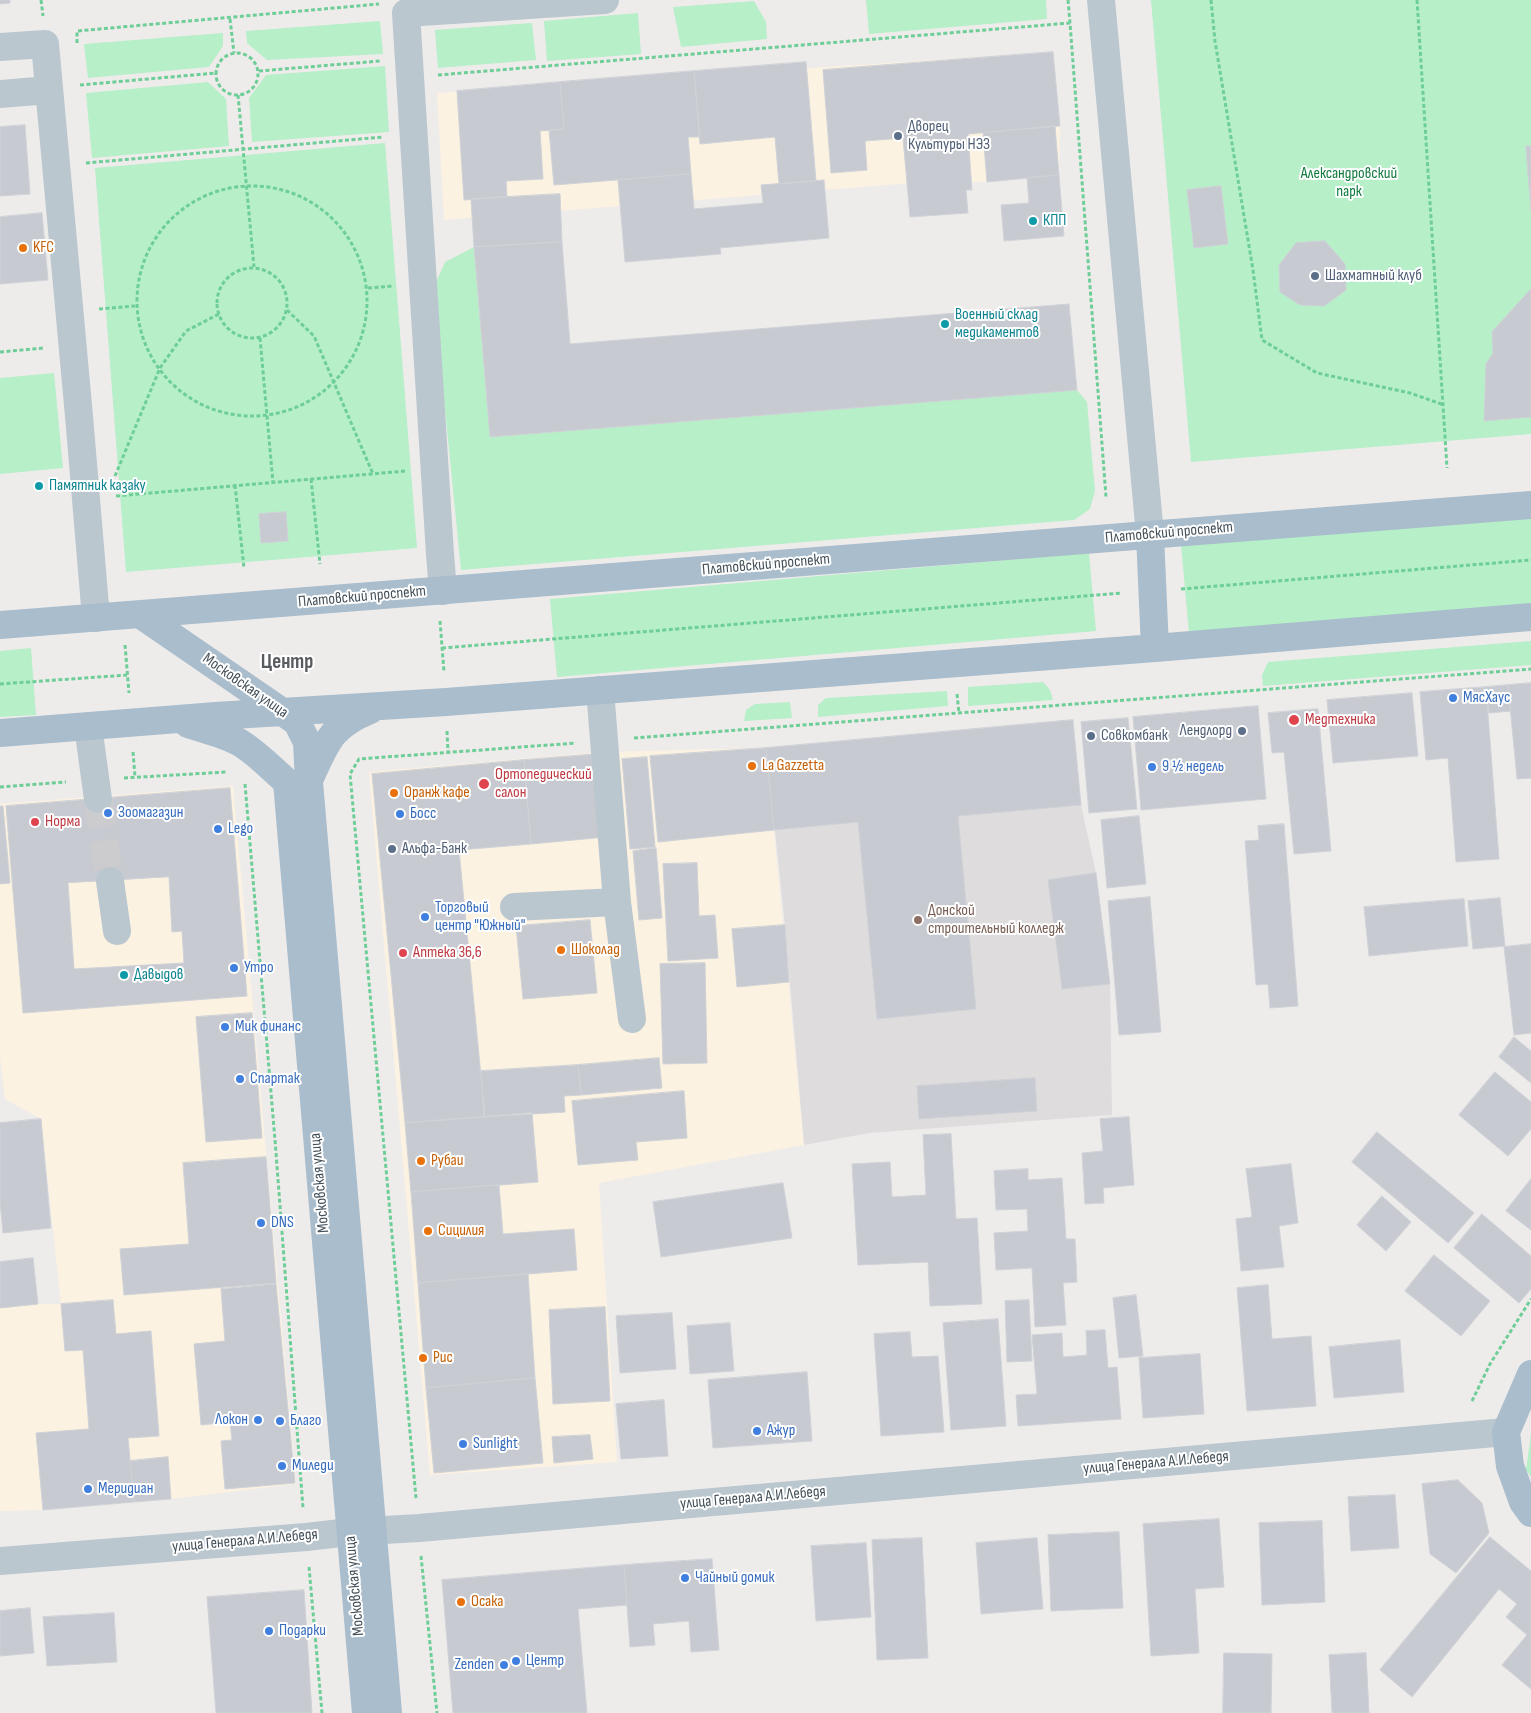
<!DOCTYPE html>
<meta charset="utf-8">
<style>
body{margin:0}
canvas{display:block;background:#eeebeb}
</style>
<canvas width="1531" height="1713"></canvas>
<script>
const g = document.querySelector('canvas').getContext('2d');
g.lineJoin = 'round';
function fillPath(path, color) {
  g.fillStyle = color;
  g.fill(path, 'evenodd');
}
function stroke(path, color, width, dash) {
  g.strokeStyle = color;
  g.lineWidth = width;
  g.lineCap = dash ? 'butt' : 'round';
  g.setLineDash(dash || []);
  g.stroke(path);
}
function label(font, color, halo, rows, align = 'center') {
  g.font = font + ' "Sofia Sans Condensed",sans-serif';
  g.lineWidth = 4;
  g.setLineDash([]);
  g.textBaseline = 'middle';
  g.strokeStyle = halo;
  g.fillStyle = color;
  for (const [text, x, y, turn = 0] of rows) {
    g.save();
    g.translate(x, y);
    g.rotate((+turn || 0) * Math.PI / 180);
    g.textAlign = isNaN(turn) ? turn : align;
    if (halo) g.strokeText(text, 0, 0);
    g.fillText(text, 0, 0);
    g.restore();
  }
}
fillPath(new Path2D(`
 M1053 52 1060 126 1059 175 987 182 912 183 444 220 437 93Z
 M766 748 804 1145 599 1183 617 1462 430 1475 369 772 600 752Z
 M233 786 296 1484 171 1499 43 1510 0 1511V1308L38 1304H61L41 1119 5 1099 0 1057V804Z`), '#fcf2e1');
fillPath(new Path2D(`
 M1073 720 1081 805 1096 873 1110 984 1112 1115 869 1133 804 1145 785 925 766 748Z`), '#dfdcdd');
fillPath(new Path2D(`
 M866 0H1046L1047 19 869 34Z
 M1151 0H1531V434L1191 462Z
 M754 1 766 22 767 39 681 47 673 7Z
 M638 13 641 54 547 61 544 21Z
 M380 21 383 54 267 60 247 43 246 31Z
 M532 23 536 60 438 68 435 30Z
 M223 33V46L209 67 88 78 84 44Z
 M385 66 389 132 252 142 249 98 266 75Z
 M208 82 226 99 229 146 92 158 86 93Z
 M385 143 417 548 126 572 95 168Z
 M474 247 490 437 1077 390 1087 402 1095 491 1090 509 1074 520 461 570 433 289 445 262Z
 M54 373 63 468 0 474V378Z
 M1531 514V606L1189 634 1181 544Z
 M1089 553 1096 631 557 677 550 599Z
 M1531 641V665L1263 686 1262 675 1268 662Z
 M31 648 36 715 0 717V651Z
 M1043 682 1050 690 1053 700 968 706V687Z
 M947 691 948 706 818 717V705L826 698Z
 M790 702 792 718 744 721 746 710 755 704Z
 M1531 1434V1477L1526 1470Z`), '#b6efc8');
const building = new Path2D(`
 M0 0H10V3L0 4Z
 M1053 52 1060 126 968 134 972 190H966L968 213 910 217 903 138 865 141 867 170 831 173 823 70Z
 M806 62 816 181 779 184 775 137 700 144 694 71Z
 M694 71 700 137H688L691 174 554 185 549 130 564 129 560 82Z
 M560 82 564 129 540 131 543 179 506 181 507 197 464 200 457 91Z
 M25 125 30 194 0 196V127Z
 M1055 126 1059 175 987 182 983 133Z
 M1526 146H1531V211Z
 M691 174 694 209 763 203 761 185 824 180 829 238 720 248 721 254 625 262 618 180Z
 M1059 175 1064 236 1004 241 1001 205 1029 203 1027 178Z
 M1221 186 1228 244 1194 248 1187 190Z
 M560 194 562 242 474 247 471 199Z
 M42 213 48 280 0 284V217Z
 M1325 241 1345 264 1346 290 1324 306 1300 305 1280 292 1279 265 1296 243Z
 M562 242 570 344 1069 304 1077 390 490 437 474 247Z
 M1531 289V417L1484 421 1486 364 1493 353 1492 332Z
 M286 512 288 541 261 543 259 514Z
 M1531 683V778L1517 779 1508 685Z
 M1508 685 1511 711 1489 713 1486 687Z
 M1486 687 1499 859 1456 862 1448 758 1426 760 1420 692Z
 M1412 693 1418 756 1333 763 1327 700Z
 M1258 706 1266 799 1141 810 1133 717Z
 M1318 709 1331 851 1294 854 1284 752 1272 753 1268 713Z
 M1128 718 1137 809 1089 813 1081 722Z
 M1073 720 1081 805 958 816 976 1009 877 1019 858 822 774 830 766 748Z
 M766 748 774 830 658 842 650 756Z
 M598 754 606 837 531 844 524 760Z
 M647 757 655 847 630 849 622 759Z
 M524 760 531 844 459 850 485 1117 405 1123 372 774Z
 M230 788 247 996 23 1013 6 806ZM169 877 172 932 182 931 184 963 74 969 68 883Z
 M0 806H3L10 883 0 884Z
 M1139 816 1146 884 1107 888 1101 820Z
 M1284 824 1298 1006 1270 1008 1268 984 1256 985 1245 841 1259 840 1258 826Z
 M656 848 662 918 639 920 633 851Z
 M697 863 699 916 715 915 718 958 668 961 663 864Z
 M1096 873 1110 984 1062 989 1048 880Z
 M1150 897 1161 1032 1119 1035 1108 901Z
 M1500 898 1505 946 1473 949 1468 901Z
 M1464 899 1468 946 1369 956 1364 907Z
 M590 920 597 993 523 999 516 926Z
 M785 925 789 982 737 987 732 929Z
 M1531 944V1033L1514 1035 1504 947Z
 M705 963 707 1063 663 1064 660 964Z
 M252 1013 262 1138 206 1142 196 1017Z
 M1514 1037 1531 1051V1083L1499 1057Z
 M659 1058 662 1088 581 1095 578 1065Z
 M578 1065 581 1095 564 1096 565 1112 484 1117 481 1071Z
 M1495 1072 1531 1102V1129L1508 1156 1459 1115Z
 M1035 1078 1037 1111 919 1119 917 1086Z
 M684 1091 687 1138 636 1142 638 1160 578 1165 572 1101Z
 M532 1113 538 1182 411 1192 405 1123Z
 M1129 1117 1134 1185 1103 1188 1104 1203 1085 1204 1082 1153 1103 1151 1100 1119Z
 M41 1119 51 1228 3 1233 0 1202V1123Z
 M1377 1132 1474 1213 1448 1243 1352 1162Z
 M951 1134 956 1219 977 1218 982 1304 930 1306 928 1262 858 1265 852 1164 890 1162 892 1197 926 1195 923 1135Z
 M266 1157 276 1283 124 1295 120 1249 189 1244 183 1163Z
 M1291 1164 1298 1223 1279 1226 1284 1267 1241 1271 1236 1219 1252 1217 1246 1169Z
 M1028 1169V1180L1062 1178 1066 1239H1075L1077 1282 1063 1283 1066 1325 1035 1327 1032 1268 996 1270 994 1233 1028 1231 1027 1209 996 1210 994 1171Z
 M1531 1179V1230L1506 1211Z
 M783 1183 792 1238 661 1257 653 1202Z
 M499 1185 503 1234 574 1229 577 1270 418 1283 411 1192Z
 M1382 1196 1411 1222 1386 1251 1357 1225Z
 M1482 1214 1531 1256V1289L1519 1303 1454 1248Z
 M1434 1255 1490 1301 1461 1336 1405 1291Z
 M33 1258 38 1304 0 1308V1262Z
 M528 1274 535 1378 426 1388 418 1283Z
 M276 1284 295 1483 225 1489 221 1441 232 1440 230 1422 201 1425 194 1344 225 1341 221 1289Z
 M1268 1285 1272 1339 1311 1336 1316 1406 1247 1411 1237 1288Z
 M1136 1295 1143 1356 1119 1358 1113 1298Z
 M113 1300 116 1334 151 1331 159 1436 128 1438 134 1502 43 1510 36 1433 89 1429 83 1350 65 1351 61 1304Z
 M1029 1300 1032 1361 1007 1362 1005 1301Z
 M605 1307 610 1401 553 1404 549 1310Z
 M672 1313 676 1369 620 1373 616 1316Z
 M998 1319 1006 1426 951 1430 943 1323Z
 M730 1323 734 1371 690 1374 687 1326Z
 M1105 1330 1108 1368 1117 1367 1121 1419 1018 1426 1016 1395 1037 1394 1032 1335 1062 1333 1063 1357 1087 1355 1086 1331Z
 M910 1332 912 1357 938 1356 944 1432 881 1436 874 1334Z
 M1400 1340 1404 1392 1334 1398 1329 1347Z
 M1200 1354 1204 1414 1143 1418 1139 1358Z
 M807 1372 812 1441 713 1448 708 1380Z
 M535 1378 543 1463 434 1473 426 1388Z
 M664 1400 668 1456 621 1459 616 1404Z
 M590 1435 593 1459 554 1463 552 1437Z
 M168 1457 171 1499 134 1502 130 1461Z
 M1458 1480 1482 1503 1489 1533 1456 1573 1430 1554 1422 1484Z
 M1395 1495 1399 1548 1351 1551 1348 1497Z
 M1219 1519 1224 1587 1195 1589 1199 1653 1151 1656 1143 1524Z
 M1322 1521 1325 1602 1262 1605 1259 1523Z
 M1119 1532 1123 1608 1051 1611 1048 1535Z
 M1490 1537 1531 1571V1689L1502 1665 1527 1635 1506 1617 1517 1604 1499 1589 1412 1697 1380 1670Z
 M922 1538 928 1658 877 1660 872 1540Z
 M1037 1538 1043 1609 981 1614 976 1543Z
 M866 1543 871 1617 816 1621 811 1546Z
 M712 1559 719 1650 691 1652 689 1621 653 1624 655 1645 630 1647 624 1565Z
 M624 1565 627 1605 578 1609 587 1713H453L442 1580Z
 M304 1590 312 1713H216L207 1597Z
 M30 1608 34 1653 0 1656V1611Z
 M114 1613 117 1662 47 1666 43 1617Z
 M1224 1653 1272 1654 1271 1713H1223Z
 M1366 1653 1369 1713H1332L1329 1655Z`);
fillPath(building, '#c7cad0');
stroke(building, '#cfd2d7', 1);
stroke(new Path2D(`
 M98 799 110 881`), '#ccccce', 28, [28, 14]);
stroke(new Path2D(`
 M41 0 43 16
 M1068 0 1070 23
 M1211 0 1215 41 1253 270 1262 340 1317 373 1410 393 1444 405
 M1417 0 1447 468
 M230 19 234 53
 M77 43V31L379 4
 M216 74a21 21 0 1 1 42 0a21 21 0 1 1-42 0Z
 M259 71 380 61
 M438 75 1070 23 1106 497
 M80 85 216 73
 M238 95 254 267
 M86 163 383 137
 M137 301a115 115 0 1 1 230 0a115 115 0 1 1-230 0Z
 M217 303a35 35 0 1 1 70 0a35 35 0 1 1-70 0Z
 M368 288 393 286
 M99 309 135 306
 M287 310 314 336 373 474
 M260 338 273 483
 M0 352 44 348
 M115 476 160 368 186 331 219 314
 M311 479 320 564
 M235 485 244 568
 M116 496 406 471
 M1181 589 1531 560
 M440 621 444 672
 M125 645 129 693
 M442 648 1122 593
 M0 684 127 675
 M957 694 959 713
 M447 731 448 752
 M634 738 1531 669
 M133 752 135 777
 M124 778 227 772
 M245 784 275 1140 303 1508
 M0 787 66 782
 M1472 1401 1490 1364 1531 1299
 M416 1498 350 774 359 759 576 743
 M421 1556 437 1713
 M309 1567 322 1713`), '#6dce97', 3, [4, 2.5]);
stroke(new Path2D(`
 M1101 0 1150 535
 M0 47 45 44 79 416 96 618
 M0 94 49 90
 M443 591 440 554 406 13 605 0
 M88 726 98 799
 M110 881 117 931
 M617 902 632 1019
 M514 907 617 902 600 690
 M0 1561 306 1537 350 1532 419 1528 1506 1432`), '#bbc7cf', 28);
stroke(new Path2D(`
 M1150 535 1155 648
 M141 615 297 722 307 742 309 782 388 1713
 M0 625 1531 505
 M188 724C206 730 226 734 242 744 259 755 272 769 287 782L366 1713
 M0 733 216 716 446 702 1155 648 1531 617
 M310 778C327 741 331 726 370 710
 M1531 1374 1506 1432 1510 1466 1523 1502 1531 1513`), '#a9bdcc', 28);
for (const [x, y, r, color] of [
 [898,136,5,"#5c6f8a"],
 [1033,221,5,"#0f9aa8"],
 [23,248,5,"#e8710a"],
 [1315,276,5,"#5c6f8a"],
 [945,324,5,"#0f9aa8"],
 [39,486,5,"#0f9aa8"],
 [1453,698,5,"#3f7fe0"],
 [1294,720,6,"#e0444e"],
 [1242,731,5,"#5c6f8a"],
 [1091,736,5,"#5c6f8a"],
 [752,766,5,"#e8710a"],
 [1152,767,5,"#3f7fe0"],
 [484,784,6,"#e0444e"],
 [394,793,5,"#e8710a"],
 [108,813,5,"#3f7fe0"],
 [400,814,5,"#3f7fe0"],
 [35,822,5,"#e0444e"],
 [218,829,5,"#3f7fe0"],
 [392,849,5,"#5c6f8a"],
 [425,917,5,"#3f7fe0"],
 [918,920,5,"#8d6e63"],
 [561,950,5,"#e8710a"],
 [403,953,5,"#e0444e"],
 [234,968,5,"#3f7fe0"],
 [124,975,5,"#0f9aa8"],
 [225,1027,5,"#3f7fe0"],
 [240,1079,5,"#3f7fe0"],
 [421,1161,5,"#e8710a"],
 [261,1223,5,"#3f7fe0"],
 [428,1231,5,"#e8710a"],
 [423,1358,5,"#e8710a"],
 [258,1420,5,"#3f7fe0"],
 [280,1421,5,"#3f7fe0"],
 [757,1431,5,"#3f7fe0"],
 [463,1444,5,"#3f7fe0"],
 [282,1466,5,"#3f7fe0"],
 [88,1489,5,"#3f7fe0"],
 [685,1578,5,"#3f7fe0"],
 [461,1602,5,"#e8710a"],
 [269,1631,5,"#3f7fe0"],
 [516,1661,5,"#3f7fe0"],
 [504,1665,5,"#3f7fe0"]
]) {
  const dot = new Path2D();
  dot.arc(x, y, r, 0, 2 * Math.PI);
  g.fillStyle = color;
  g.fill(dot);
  stroke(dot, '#fff', 2);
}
label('16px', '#4e5e75', '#fff', [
 ["Дворец",908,127],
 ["Культуры НЭЗ",908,145],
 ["Шахматный клуб",1325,276],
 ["Лендлорд",1232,731,"right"],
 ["Совкомбанк",1101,736],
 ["Альфа-Банк",402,849]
], 'left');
label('16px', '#137b40', '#fff', [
 ["Александровский",1349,174],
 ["парк",1349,192]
]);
label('16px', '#0d838f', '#fff', [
 ["КПП",1043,221],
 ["Военный склад",955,315],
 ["медикаментов",955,333],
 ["Памятник казаку",49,486],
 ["Давыдов",134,975]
], 'left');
label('16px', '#c56008', '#fff', [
 ["KFC",33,248],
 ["La Gazzetta",762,766],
 ["Оранж кафе",404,793],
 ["Шоколад",571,950],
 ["Рубаи",431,1161],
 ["Сицилия",438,1231],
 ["Рис",433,1358],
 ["Осака",471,1602]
], 'left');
label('16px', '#435059', '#fff', [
 ["Платовский проспект",1169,533,-5],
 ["Платовский проспект",766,565,-5],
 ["Платовский проспект",362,597,-5],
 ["Московская улица",245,686,35],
 ["Московская улица",320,1183,-95],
 ["улица Генерала А.И.Лебедя",1156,1463,-5],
 ["улица Генерала А.И.Лебедя",753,1498,-5],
 ["улица Генерала А.И.Лебедя",245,1541,-5],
 ["Московская улица",355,1586,-95]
]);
label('16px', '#366cbe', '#fff', [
 ["МясХаус",1463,698],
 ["9 ½ недель",1162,767],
 ["Зоомагазин",118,813],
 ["Босс",410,814],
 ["Lego",228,829],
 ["Торговый",435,908],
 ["центр \"Южный\"",435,926],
 ["Утро",244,968],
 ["Мик финанс",235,1027],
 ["Спартак",250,1079],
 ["DNS",271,1223],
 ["Локон",248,1420,"right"],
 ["Благо",290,1421],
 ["Ажур",767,1431],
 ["Sunlight",473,1444],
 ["Миледи",292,1466],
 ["Меридиан",98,1489],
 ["Чайный домик",695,1578],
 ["Подарки",279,1631],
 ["Центр",526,1661],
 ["Zenden",494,1665,"right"]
], 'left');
label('16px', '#be3a42', '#fff', [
 ["Медтехника",1305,720],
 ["Ортопедический",495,775],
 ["салон",495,793],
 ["Норма",45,822],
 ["Аптека 36,6",413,953]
], 'left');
label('16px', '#785e54', '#fff', [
 ["Донской",928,911],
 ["строительный колледж",928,929]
], 'left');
label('bold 21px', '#585c60', '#fff', [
 ["Центр",287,663]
]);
</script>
